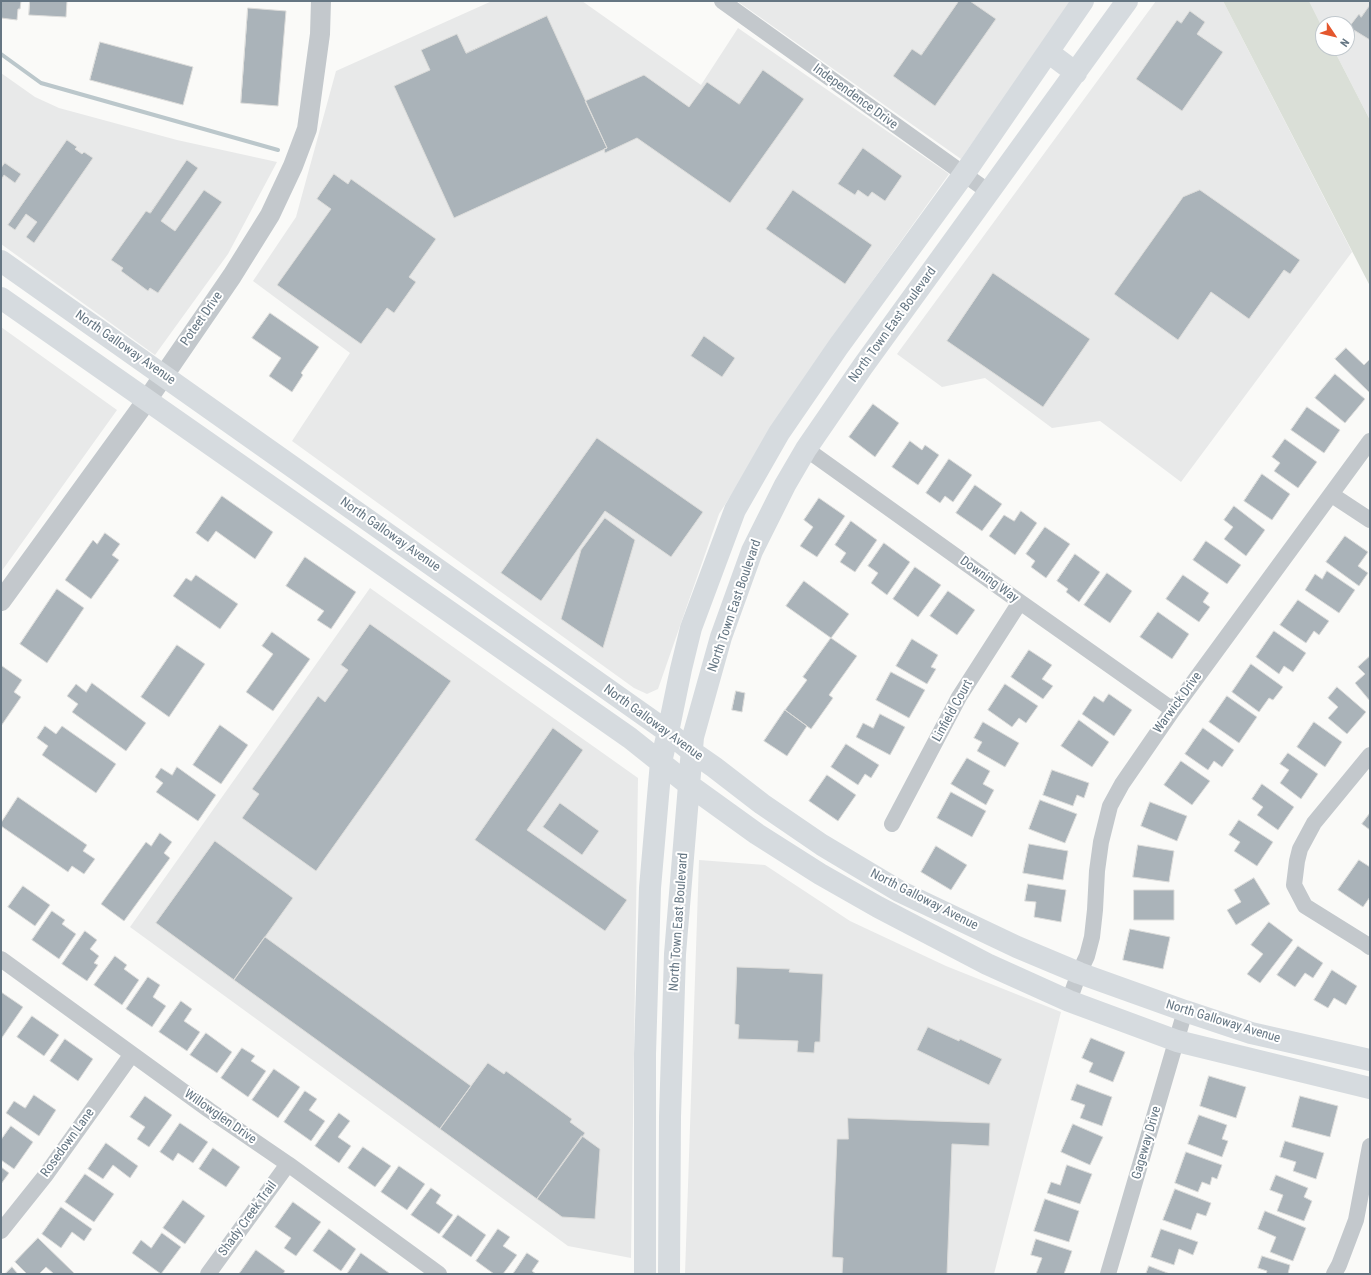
<!DOCTYPE html>
<style>
body{margin:0}
#map{position:relative;width:1371px;height:1275px;overflow:hidden;background:#fafaf8;font-family:"Roboto Condensed",sans-serif}
canvas{display:block}
.frame{position:absolute;inset:0;border:2px solid #657683;pointer-events:none}
.north{position:absolute;left:1315px;top:16px;width:40px;height:40px;box-sizing:border-box;background:#fff;border:1px solid #c1c8cd;border-radius:50%;rotate:125deg;font-size:11px;font-weight:700;line-height:16px;text-align:center;color:#657683}
.north::after{content:'';display:block;margin:auto;width:14px;height:18px;background:#e4572e;clip-path:polygon(50% 0,100% 100%,50% 72%,0 100%)}
</style>
<div id="map">
<canvas width="1371" height="1275"></canvas>
<div class="frame"></div>
<div class="north">N</div>
</div>
<script>
const g = document.querySelector('canvas').getContext('2d');
g.lineJoin = 'round';
function fillPath(path, color) {
  g.fillStyle = color;
  g.fill(path, 'evenodd');
}
function stroke(path, color, width, dash) {
  g.strokeStyle = color;
  g.lineWidth = width;
  g.lineCap = dash ? 'butt' : 'round';
  g.setLineDash(dash || []);
  g.stroke(path);
}
function label(font, color, halo, rows, align = 'center') {
  g.font = font + ' "Roboto Condensed",sans-serif';
  g.lineWidth = 4;
  g.setLineDash([]);
  g.textBaseline = 'middle';
  g.strokeStyle = halo;
  g.fillStyle = color;
  for (const [text, x, y, turn = 0] of rows) {
    g.save();
    g.translate(x, y);
    g.rotate((+turn || 0) * Math.PI / 180);
    g.textAlign = isNaN(turn) ? turn : align;
    if (halo) g.strokeText(text, 0, 0);
    g.fillText(text, 0, 0);
    g.restore();
  }
}
fillPath(new Path2D(`
 M492 1H582L701 85 738 28 949 174 836 332 719 514 658 689 647 694 634 688 292 441 350 353 253 281 296 217 336 71Z
 M737 1H1072L961 159Z
 M1156 1H1223L1352 252 1181 482 1100 421 1052 428 985 378 942 387 897 354Z
 M1309 1H1370V120L1333 48H1347V24H1323V29Z
 M1 73 35 97 59 108 177 140 277 162 228 254 155 355 1 244Z
 M1 327 117 410 1 572Z
 M370 588 638 778 631 1258 568 1246 130 927Z
 M699 860 765 865 850 921 946 966 1061 1012 994 1274H685Z`), '#e8e9e9');
fillPath(new Path2D(`
 M1223 1H1309L1323 29V48H1333L1370 120V286Z`), '#dadfd7');
stroke(new Path2D(`
 M1 54 41 83 278 150`), '#bbc7cb', 4);
const building = new Path2D(`
 M1 1H21L20 9H18L17 20 1 18Z
 M30 1H67L66 17 29 15Z
 M959 1H970L996 19 935 106 893 76 912 49 921 55Z
 M1370 5V40L1349 27 1359 14 1361 17Z
 M248 8 286 11 278 106 241 103Z
 M1190 11 1205 22 1197 34 1223 52 1182 111 1136 79 1177 20 1181 23Z
 M547 16 607 148 454 218 394 86 430 70 421 50 457 34 466 53Z
 M100 42 193 67 183 105 90 80Z
 M763 70 804 99 730 203 637 138 605 153 604 149 607 148 585 101 644 75 689 107 707 82 739 104Z
 M67 140 77 147 75 149 82 154 84 152 93 158 34 243 26 237 37 222 26 214 15 230 8 225Z
 M863 148 902 176 885 201 872 192 868 197 858 190 855 195 838 184Z
 M187 160 198 168 161 221 175 231 204 190 222 202 158 293 150 288 148 291 121 271 123 268 111 260 146 211 150 213Z
 M5 163 21 174 15 183 4 175 1 180V168Z
 M334 174 348 184 351 179 436 239 409 277 416 282 394 313 387 308 361 344 277 285 331 209 317 199Z
 M793 190 872 245 845 284 766 229Z
 M1200 190 1300 260 1290 274 1284 270 1249 319 1211 292 1178 340 1114 294 1183 197Z
 M993 273 1090 339 1043 407 947 341Z
 M270 313 319 347 301 373 303 375 292 392 269 376 281 358 252 338Z
 M704 336 735 358 722 377 691 356Z
 M1346 348 1364 365 1370 359V393L1335 359Z
 M1335 374 1365 399 1345 423 1315 398Z
 M873 404 899 423 875 457 849 437Z
 M1307 407 1340 430 1324 453 1291 430Z
 M597 438 703 512 671 557 605 511 541 601 501 573Z
 M1285 439 1317 462 1298 488 1274 471 1280 463 1272 457Z
 M910 441 922 450 925 445 939 455 918 485 892 467Z
 M949 459 972 475 953 502 945 496 940 503 926 493Z
 M1262 474 1290 494 1272 520 1244 501Z
 M975 485 1002 504 982 531 956 513Z
 M222 496 273 532 255 559 216 531 208 542 196 533Z
 M819 498 845 516 817 557 800 546 813 527 804 520Z
 M1234 506 1265 530 1246 556 1224 539 1233 527 1224 520Z
 M1021 511 1037 523 1015 555 989 536 1004 515 1014 521Z
 M605 518 635 540 603 648 561 619 581 550Z
 M851 521 877 540 855 572 840 562 846 553 835 545Z
 M1045 527 1070 544 1046 578 1031 567 1035 561 1026 554Z
 M105 533 120 544 112 555 119 560 91 599 65 580 93 540 97 544Z
 M1345 536 1368 552 1358 566 1368 573 1359 586 1326 562Z
 M1206 541 1241 565 1227 584 1193 560Z
 M884 543 910 562 887 595 871 583 878 573 868 566Z
 M1075 554 1100 572 1079 602 1066 592 1068 589 1057 581Z
 M305 557 356 592 331 629 317 620 324 611 286 586Z
 M915 567 941 585 918 617 893 599Z
 M1327 571 1355 590 1339 613 1305 590 1315 574 1322 579Z
 M1107 573 1132 591 1110 623 1084 605Z
 M196 575 238 604 220 629 173 596 186 578 191 581Z
 M1183 575 1209 593 1203 602 1210 607 1199 622 1166 599Z
 M804 581 849 614 831 638 786 606Z
 M57 589 84 608 47 663 20 644Z
 M948 591 975 610 957 635 930 616Z
 M1298 600 1329 621 1319 635 1314 631 1306 643 1280 625Z
 M1158 612 1189 634 1172 659 1140 637Z
 M370 624 451 681 316 871 242 818 259 794 252 789 318 696 325 702 348 670 341 665Z
 M1274 631 1306 653 1293 672 1284 666 1279 674 1256 657Z
 M272 632 310 659 273 711 246 692 273 654 262 646Z
 M831 638 857 656 829 695 833 698 811 729 785 710 807 680 803 677Z
 M912 639 938 655 931 667 936 669 927 684 896 666Z
 M177 645 205 664 169 717 141 697Z
 M1029 650 1052 665 1042 679 1053 686 1043 699 1011 677Z
 M1370 656V701L1355 683 1365 674 1358 667Z
 M1251 664 1283 687 1273 700 1269 698 1259 712 1232 692Z
 M2 666 22 680 14 692 21 697 1 726V667Z
 M891 672 925 690 909 718 876 700Z
 M92 683 146 723 126 751 72 712 78 704 67 696 76 684 86 692Z
 M1005 684 1038 706 1026 723 1019 718 1012 727 988 710Z
 M1337 687 1366 712 1347 734 1328 718 1338 707 1328 698Z
 M736 691 745 693 742 712 732 710Z
 M1109 694 1132 710 1114 736 1082 714 1094 696 1103 702Z
 M1227 696 1257 717 1239 743 1209 722Z
 M785 710 807 726 787 756 764 741Z
 M880 714 905 727 890 755 856 737 863 723 873 728Z
 M1079 720 1109 742 1092 767 1061 746Z
 M983 722 1019 743 1005 767 977 751 982 742 974 738Z
 M1314 722 1342 742 1325 767 1297 747Z
 M220 725 248 745 221 784 193 765Z
 M45 726 56 734 62 726 116 764 96 793 42 755 48 746 37 738Z
 M553 728 583 750 527 830 627 900 605 931 475 840Z
 M1203 728 1234 750 1222 767 1214 761 1208 770 1185 754Z
 M846 744 879 765 871 778 865 774 858 785 831 767Z
 M1288 753 1318 774 1301 799 1280 783 1289 770 1280 764Z
 M967 758 990 771 983 784 994 790 986 805 951 784Z
 M1181 761 1210 781 1192 805 1164 785Z
 M177 767 216 795 198 821 156 792 163 783 155 777 161 768 172 775Z
 M1052 770 1089 783 1084 798 1077 795 1073 806 1043 795Z
 M827 775 856 795 838 821 809 801Z
 M1262 784 1294 807 1278 830 1257 815 1263 807 1252 799Z
 M951 792 986 811 972 837 937 818Z
 M18 797 87 845 83 851 95 859 84 874 72 866 68 872 1 826V823Z
 M1040 800 1077 814 1065 843 1029 829Z
 M1150 802 1187 816 1177 841 1141 826Z
 M560 803 599 831 582 855 543 827Z
 M1370 813V830L1362 824Z
 M1239 820 1273 842 1257 866 1234 851 1240 842 1229 835Z
 M160 833 172 842 164 853 170 858 124 921 101 904 146 842 151 846Z
 M215 841 293 898 234 980 156 923Z
 M1029 844 1068 851 1063 880 1023 873Z
 M1138 845 1174 851 1169 882 1133 877Z
 M936 846 967 865 951 890 921 872Z
 M1359 860 1370 867V897L1363 907 1338 890Z
 M1254 878 1270 904 1236 925 1227 910 1241 902 1234 890Z
 M1028 884 1066 890 1061 922 1034 917 1036 902 1025 901Z
 M23 886 50 905 35 926 8 907Z
 M1134 890H1174V920H1134Z
 M52 911 65 920 62 924 76 934 59 959 32 940Z
 M1269 922 1293 940 1260 983 1247 974 1263 954 1251 945Z
 M1130 929 1170 937 1163 969 1123 960Z
 M85 931 97 940 90 949 99 956 94 963 98 965 87 981 62 964Z
 M265 937 471 1086 440 1129 234 980Z
 M1298 946 1323 963 1313 978 1305 973 1295 987 1277 975Z
 M115 956 127 965 124 969 139 980 122 1005 94 985Z
 M737 967 790 969 789 972 823 974 820 1042H815L814 1053 797 1052 798 1041 738 1039 739 1025 735 1024Z
 M1332 970 1357 986 1346 1005 1334 998 1328 1008 1314 1000Z
 M148 977 160 985 153 997 166 1006 152 1027 126 1009Z
 M1 992 23 1007 1 1039Z
 M181 1001 192 1009 184 1021 200 1032 187 1051 159 1032Z
 M32 1016 59 1035 44 1056 17 1037Z
 M928 1027 959 1041 960 1039 1002 1059 989 1085 917 1050Z
 M206 1033 232 1052 217 1073 190 1055Z
 M1091 1038 1125 1052 1113 1082 1089 1072 1093 1063 1082 1058Z
 M65 1039 93 1059 78 1081 50 1061Z
 M242 1048 255 1056 251 1061 266 1071 248 1097 221 1078Z
 M488 1063 504 1074 506 1071 572 1119 570 1122 585 1133 537 1199 440 1129Z
 M274 1069 300 1087 278 1118 252 1100Z
 M1209 1076 1246 1087 1236 1118 1200 1106Z
 M1077 1084 1112 1097 1102 1126 1080 1118 1085 1105 1071 1100Z
 M305 1091 317 1099 309 1110 325 1121 311 1141 284 1122Z
 M34 1095 56 1110 39 1136 6 1113 14 1101 25 1108Z
 M145 1096 172 1115 149 1147 137 1139 145 1127 130 1117Z
 M1300 1096 1338 1106 1330 1137 1292 1127Z
 M339 1113 350 1121 338 1137 351 1146 339 1163 315 1146Z
 M1199 1115 1227 1125 1222 1139 1228 1141 1222 1157 1188 1144Z
 M848 1118 990 1123 989 1146 952 1144 947 1274H842L843 1258 832 1257 837 1139H848Z
 M180 1123 208 1142 193 1163 178 1153 173 1161 160 1152Z
 M1073 1124 1103 1137 1090 1165 1061 1152Z
 M11 1126 33 1142 14 1169 1 1160V1140Z
 M582 1136 600 1149 595 1219 562 1217 537 1199Z
 M1285 1141 1324 1153 1316 1179 1293 1171 1296 1162 1280 1157Z
 M106 1143 138 1166 130 1178 113 1165 103 1179 88 1169Z
 M363 1147 391 1166 375 1187 348 1168Z
 M213 1148 240 1167 226 1187 199 1169Z
 M1186 1152 1222 1165 1217 1179 1212 1177 1210 1185 1202 1182 1198 1192 1175 1183Z
 M1067 1165 1092 1174 1080 1204 1047 1193 1051 1182 1060 1185Z
 M399 1166 425 1184 407 1210 381 1192Z
 M1 1167 9 1173 1 1184Z
 M85 1174 114 1194 94 1222 65 1202Z
 M1276 1175 1308 1188 1304 1197 1312 1201 1304 1221 1277 1211 1283 1195 1270 1190Z
 M431 1188 441 1195 436 1203 453 1215 439 1234 411 1215Z
 M1175 1189 1211 1203 1206 1216 1197 1213 1191 1230 1163 1220Z
 M1045 1199 1079 1211 1069 1242 1034 1231Z
 M183 1200 205 1216 185 1244 163 1228Z
 M293 1202 321 1222 296 1256 284 1248 291 1238 275 1227Z
 M61 1207 92 1229 84 1241 72 1232 61 1248 42 1234Z
 M1265 1211 1306 1228 1293 1261 1270 1252 1276 1237 1258 1229Z
 M458 1215 486 1235 471 1257 442 1237Z
 M329 1229 356 1249 341 1271 313 1251Z
 M498 1229 510 1237 503 1246 517 1255 503 1274H494L476 1261Z
 M1161 1229 1198 1242 1193 1255 1179 1249 1174 1265 1151 1257Z
 M162 1233 181 1247 161 1274 132 1253 141 1240 151 1248Z
 M38 1238 75 1274H54L46 1267 39 1274H27L15 1262Z
 M1036 1239 1072 1251 1064 1274H1036L1042 1258 1031 1255Z
 M256 1250 285 1271 283 1274H239Z
 M361 1253 389 1273 388 1274H347Z
 M527 1253 539 1261 532 1271 536 1274H513Z
 M1262 1256 1290 1265 1288 1274H1266L1267 1271 1258 1268Z
 M1149 1266 1170 1274H1146Z
 M12 1267 18 1274H5Z`);
fillPath(building, '#aab3b9');
stroke(building, '#dcdcda', 1);
stroke(new Path2D(`
 M722 1 989 192
 M806 449 1020 602 1173 710
 M1332 495 1370 520
 M1370 755 1314 823 1300 849 1297 861 1294 885 1305 906 1366 944 1370 947
 M892 824 959 697 1020 602
 M1 959 209 1110 288 1164 439 1274
 M1069 1001 1079 973 1087 956 1092 937 1095 910 1097 871 1101 842 1110 806 1122 784 1173 710 1370 441
 M1 1231 45 1176 132 1054
 M208 1274 288 1164
 M1108 1274 1185 1011
 M1334 1274 1339 1265 1356 1220 1370 1146`), '#c3c8cc', 16);
stroke(new Path2D(`
 M1 601 147 400 232 276 270 215 293 166 307 129 320 34 321 1`), '#c3c8cc', 20);
stroke(new Path2D(`
 M1048 52 1076 73
 M1 261 668 732 691 751 714 767 762 804 822 845 899 891 1017 947 1079 973 1185 1011 1251 1033 1370 1060
 M1 298 630 738 689 785 757 834 820 874 878 907 987 964 1069 1001 1177 1041 1370 1088
 M645 1274V1054L650 888 661 762 668 732 681 669 691 628 735 510 779 433 838 347 964 174 1083 1
 M669 1274 670 1117 675 954 693 737 721 637 752 551 785 485 806 449 863 366 1127 1`), '#d6dbdf', 22);
label('13px', '#657683', '#fff', [
 ["Independence Drive",855,97,36],
 ["Poteet Drive",202,319,-55],
 ["North Town East Boulevard",893,325,-54],
 ["North Galloway Avenue",125,348,35],
 ["North Galloway Avenue",390,535,35],
 ["Downing Way",989,580,36],
 ["North Town East Boulevard",735,606,-71],
 ["Warwick Drive",1178,703,-54],
 ["Linfield Court",953,711,-61],
 ["North Galloway Avenue",653,723,36],
 ["North Galloway Avenue",924,900,27],
 ["North Town East Boulevard",679,922,-86],
 ["North Galloway Avenue",1223,1022,17],
 ["Willowglen Drive",220,1117,35],
 ["Rosedown Lane",68,1143,-54],
 ["Gageway Drive",1147,1143,-74],
 ["Shady Creek Trail",248,1219,-54]
]);
</script>
